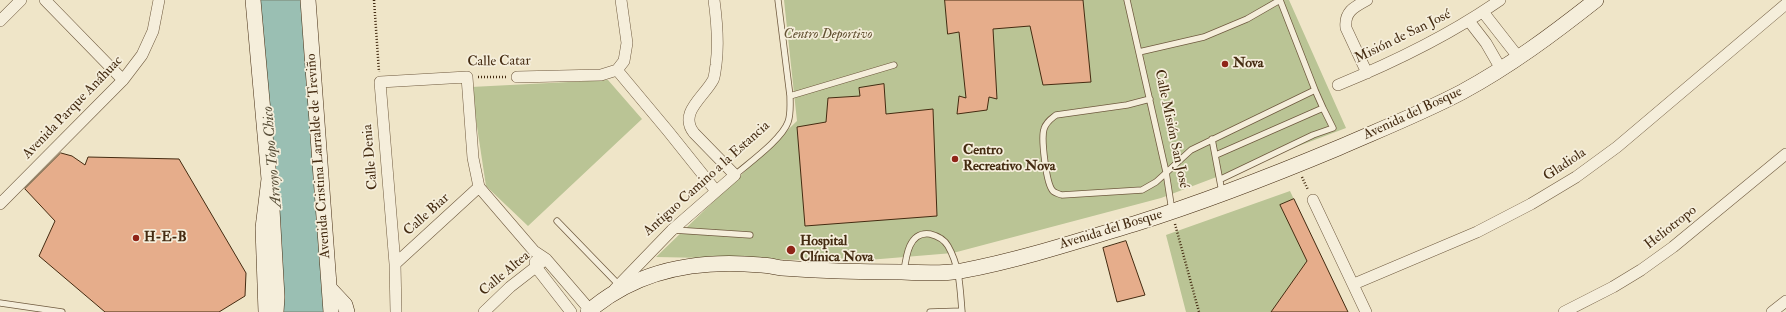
<!DOCTYPE html>
<meta charset="utf-8">
<style>
body{margin:0}
canvas{display:block;background:#efe5c8}
</style>
<canvas width="1786" height="312"></canvas>
<script>
const g = document.querySelector('canvas').getContext('2d');
g.lineJoin = 'round';
function fillPath(path, color) {
  g.fillStyle = color;
  g.fill(path, 'evenodd');
}
function stroke(path, color, width, dash) {
  g.strokeStyle = color;
  g.lineWidth = width;
  g.lineCap = dash ? 'butt' : 'round';
  g.setLineDash(dash || []);
  g.stroke(path);
}
function label(font, color, halo, rows, align = 'center') {
  g.font = font + ' "IM FELL Double Pica",serif';
  g.lineWidth = 3.5;
  g.setLineDash([]);
  g.textBaseline = 'middle';
  g.strokeStyle = halo;
  g.fillStyle = color;
  for (const [text, x, y, turn = 0] of rows) {
    g.save();
    g.translate(x, y);
    g.rotate((+turn || 0) * Math.PI / 180);
    g.textAlign = isNaN(turn) ? turn : align;
    if (halo) g.strokeText(text, 0, 0);
    g.fillText(text, 0, 0);
    g.restore();
  }
}
fillPath(new Path2D(`
 M784 0H1289L1346 128 1161 198 953 253 856 261 656 257 797 121Z
 M608 80 642 119 528 226 486 186 471 87Z
 M1290 191 1348 312H1186L1166 235Z`), '#bac495');
const water = new Path2D(`
 M253 0H308L327 312H277Z`);
fillPath(water, '#9abfb3');
stroke(water, '#788472', 1);
const building = new Path2D(`
 M945 0H1083L1091 82 1043 85 1030 26 993 29 997 99 989 97 987 110 957 114 959 96 966 98 959 32 948 34Z
 M884 84 886 114 933 109 937 216 805 226 797 127 826 122 828 98 860 96 859 88Z
 M61 153 72 156 85 165 88 157 179 159 246 273 245 296 219 312H105L39 256 55 221 25 189Z
 M1294 199 1348 312H1271L1307 261 1280 205Z
 M1126 241 1145 295 1117 302 1103 248Z`);
fillPath(building, '#e6ad8b');
stroke(building, '#442b11', 1);
const lane = new Path2D(`
 M1127 0 1166 172 1172 211
 M1139 52 1204 37 1247 19 1280 0
 M1315 90 1323 108
 M790 96 894 65
 M1150 99 1127 105 1056 115C1051 119 1046 122 1044 129 1041 138 1046 184 1053 191 1055 193 1059 194 1062 195L1142 190 1156 182 1191 150 1315 90 1280 0
 M1212 139 1222 192
 M1216 155 1323 108 1333 128 1313 135 1221 179
 M735 175C750 162 782 139 788 122 791 114 790 105 790 96L778 0
 M557 221 619 285
 M674 230 750 235
 M904 272C906 256 909 231 930 234 938 236 944 239 948 246 960 267 960 288 962 312
 M0 303 62 312
 M930 312 962 311`);
const street = new Path2D(`
 M45 0 123 80
 M1483 12 1519 58
 M0 21 21 0
 M1469 21 1486 43 1501 69
 M617 70 668 131 716 191
 M1367 73 1346 28C1344 12 1354 7 1367 0
 M517 77 601 75 617 70 624 61 627 43 621 0
 M1338 85C1394 62 1450 35 1500 0
 M1313 200 1366 312
 M0 204 123 80 142 55 153 31 159 0
 M535 262 536 267 571 312
 M395 264 479 187
 M1354 284 1477 232 1531 204 1576 177 1617 147 1786 4
 M615 289 672 230 735 175 694 133C678 113 704 97 713 80 715 76 715 70 716 65 719 43 717 22 714 0
 M396 312 395 264 380 82 467 77 473 158 479 187 534 251 546 259 590 310
 M484 312 510 287 546 259
 M1564 312 1613 287 1641 270 1673 247 1786 154
 M1772 312 1786 301`);
const secondary = new Path2D(`
 M253 0 269 179 263 228 266 312
 M308 0 331 312
 M272 209 277 297 276 312
 M330 289 345 305 347 312
 M588 312C637 269 698 259 761 265 768 265 775 267 782 268 822 271 862 272 902 272 921 273 942 274 961 271 1020 260 1078 241 1134 224 1204 202 1271 176 1338 148 1379 130 1422 113 1462 92 1510 66 1553 34 1596 0`);
stroke(lane, '#6f5a3f', 7);
stroke(street, '#6f5a3f', 12);
stroke(secondary, '#442b11', 16);
stroke(new Path2D(`
 M374 0 379 72
 M478 77H507
 M1302 177 1308 190
 M1175 224 1199 312`), '#442b11', 2.5, [1, 2]);
stroke(lane, '#f5eedb', 5.5);
stroke(street, '#f5eedb', 11);
stroke(secondary, '#f5eedb', 15);
for (const [x, y, r, color] of [
 [1225,64,4,"#8f2418"],
 [955,159,4,"#8f2418"],
 [136,238,4,"#8f2418"],
 [791,250,5,"#8f2418"]
]) {
  const dot = new Path2D();
  dot.arc(x, y, r, 0, 2 * Math.PI);
  g.fillStyle = color;
  g.fill(dot);
  stroke(dot, '#f5eedb', 1.5);
}
label('italic 14px', '#625132', '#f5eedb', [
 ["Centro Deportivo",828,35]
]);
label('14px', '#442b11', '#f5eedb', [
 ["Misión de San José",1403,37,-26],
 ["Calle Catar",499,62,-1],
 ["Avenida Parque Anáhuac",73,108,-46],
 ["Avenida del Bosque",1413,114,-25],
 ["Calle Misión San José",1171,129,78],
 ["Avenida Cristina Larralde de Treviño",319,156,-94],
 ["Calle Denia",371,157,-95],
 ["Gladiola",1565,165,-34],
 ["Antiguo Camino a la Estancia",707,179,-42],
 ["Calle Biar",427,215,-42],
 ["Heliotropo",1671,228,-38],
 ["Avenida del Bosque",1111,230,-17],
 ["Calle Altea",505,274,-40]
]);
label('bold 14px', '#442b11', '#f5eedb', [
 ["Nova",1233,64],
 ["Centro",963,151],
 ["Recreativo Nova",963,167],
 ["H-E-B",144,238],
 ["Hospital",800,242],
 ["Clínica Nova",800,258]
], 'left');
label('italic 15px', '#5a503a', '#f5eedb', [
 ["Arroyo Topo Chico",273,157,-95]
]);
</script>
